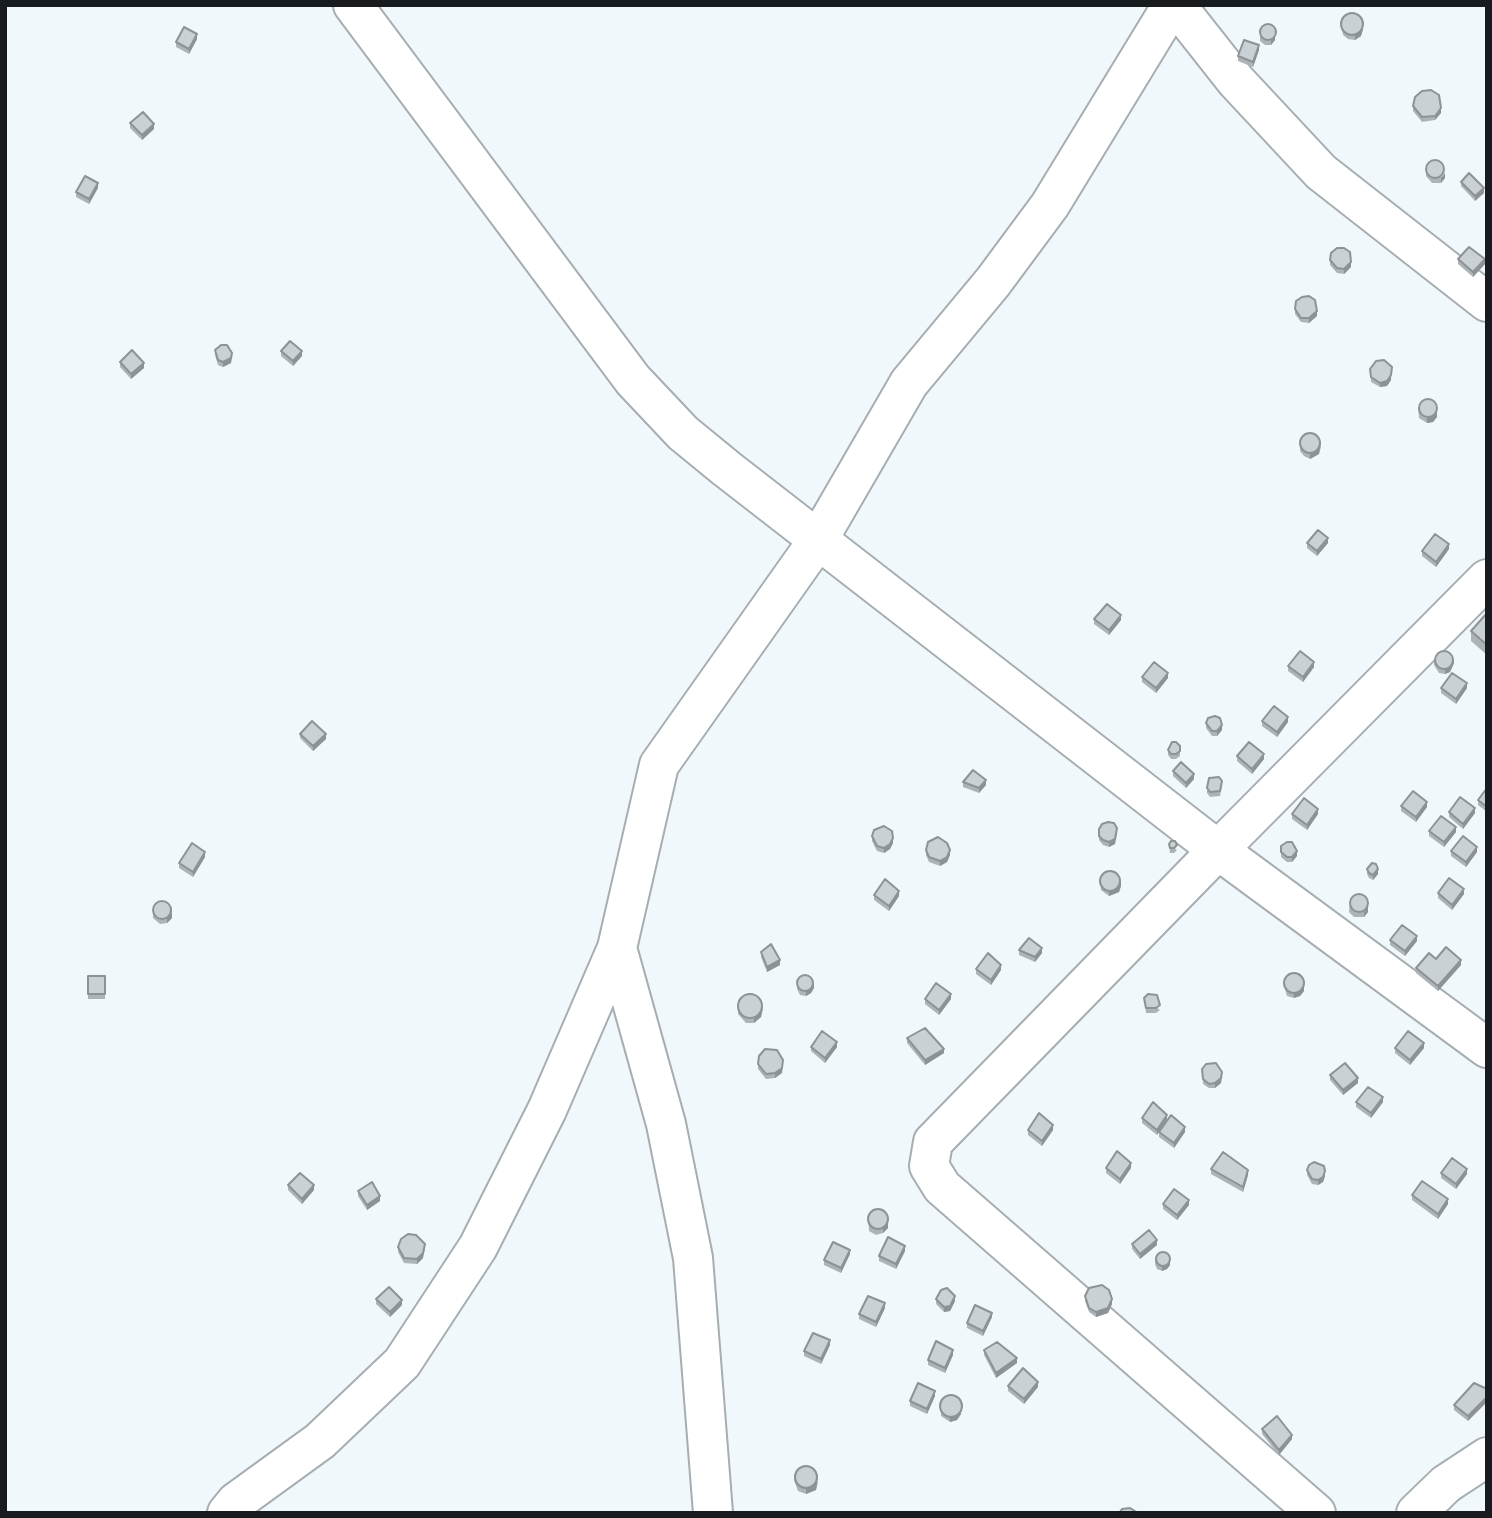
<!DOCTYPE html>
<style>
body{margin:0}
#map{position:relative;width:1492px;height:1518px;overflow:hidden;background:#f0f8fc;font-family:Inter,sans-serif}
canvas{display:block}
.frame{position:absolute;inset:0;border:7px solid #191c1e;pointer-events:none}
</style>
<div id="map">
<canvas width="1492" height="1518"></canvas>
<div class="frame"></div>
</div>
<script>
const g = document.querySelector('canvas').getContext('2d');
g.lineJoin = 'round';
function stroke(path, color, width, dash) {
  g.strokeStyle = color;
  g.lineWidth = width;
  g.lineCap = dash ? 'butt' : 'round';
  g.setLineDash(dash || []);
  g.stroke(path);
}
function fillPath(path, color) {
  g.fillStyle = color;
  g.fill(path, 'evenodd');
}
const minor = new Path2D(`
 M353 5 633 380 683 433 727 469 1218 850 933 1142 929 1166 942 1187 1316 1513
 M1176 5 1236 81 1321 172 1487 302
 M1487 579 1218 850 1487 1048
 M617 948 666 1124 693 1258 713 1513
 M227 1513 236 1502 320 1441 402 1363 478 1247 547 1110 617 948 659 765 818 540 909 383 993 282 1050 205 1172 5
 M1416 1513 1446 1484 1487 1457`);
stroke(minor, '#a6aeb2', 42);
stroke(minor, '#fff', 38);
fillPath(new Path2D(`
 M1341 24 1363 29 1361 36 1355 40 1348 39 1343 35Z
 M1260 30 1275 40 1271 45H1265L1260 41Z
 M197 39 189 54 176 47V42Z
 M1259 50 1253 67 1238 61V56Z
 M1413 106 1441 113 1435 120 1422 122 1413 111Z
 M130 123 154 129 142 140 130 128Z
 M1426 171 1445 178 1441 183H1432L1426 176Z
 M1461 182 1484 193 1475 201 1461 186Z
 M98 188 89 204 76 197V192Z
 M1458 259 1485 264 1473 277 1458 264Z
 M1330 260 1351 267 1344 274 1337 273 1330 265Z
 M1295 309 1317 316 1309 323 1301 322 1295 314Z
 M215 350 232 358 231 363 223 367 218 365 215 355Z
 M281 351 302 356 293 366 281 356Z
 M120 362 144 368 131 379 120 367Z
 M1392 367 1391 380 1387 386 1380 387 1371 382 1370 369Z
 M1418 407 1437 417 1433 422 1427 423 1419 418Z
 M1301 439 1321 447 1319 454 1310 459 1304 456 1300 451Z
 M1307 543H1328L1317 556 1307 548Z
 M1449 549 1436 567 1422 556V551Z
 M1487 613V655L1471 641V631Z
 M1094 619 1121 620 1109 635 1094 624Z
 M1434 660 1454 663 1450 672 1445 674 1439 673 1434 665Z
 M1288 666 1314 667 1303 682 1288 671Z
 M1142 677 1168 678 1156 693 1142 682Z
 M1441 688H1467L1456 704 1441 693Z
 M1262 721 1288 722 1277 737 1262 726Z
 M1206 723 1222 730 1217 736H1212L1206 728Z
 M300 734 326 739 313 751 300 738Z
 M1180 746V756L1176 759H1171L1168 755V750Z
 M1237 756 1264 759 1252 774 1237 761Z
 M1173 771 1194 779 1186 788 1173 776Z
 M963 782 986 785 979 793 963 787Z
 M1222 786 1220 796 1210 797 1207 793V788Z
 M1487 788V812L1478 805V800Z
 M1401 806 1427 807 1416 822 1401 811Z
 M1449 812 1475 813 1463 829 1449 817Z
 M1292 814H1318L1307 830 1292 819Z
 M1429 831 1456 832 1444 847 1429 836Z
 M1117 833 1115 844 1109 847 1103 845 1099 840V834Z
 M872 836 893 843 890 849 884 853 877 851 872 841Z
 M1169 844 1177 850 1174 853H1170Z
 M1281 846 1297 856 1292 862H1287L1281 857Z
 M926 850 950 855 947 862 940 866 929 862 926 855Z
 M1451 851 1477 852 1466 867 1451 856Z
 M205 857 193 877 179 868V863Z
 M1367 869 1378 874 1373 880 1369 878 1367 874Z
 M1100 879 1121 886 1119 892 1109 896 1101 890Z
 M1438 893 1464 894 1452 910 1438 898Z
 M874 895 899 896 889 911 874 900Z
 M1350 900 1368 901V912L1364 917H1354L1349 912Z
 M153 906 172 907V918L167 923 160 924 153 918Z
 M1390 940 1417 941 1405 956 1390 945Z
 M1019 950 1042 953 1035 962 1019 955Z
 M761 952 780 965 767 972 761 957Z
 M1461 965 1438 991 1416 973V968Z
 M976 969 1001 970 991 985 976 974Z
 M88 976H105V999H88Z
 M1284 981 1304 991 1300 996 1294 998 1287 996 1284 986Z
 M797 984 814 988 811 993 806 996 800 995 797 989Z
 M1144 998 1160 1010 1156 1013H1146Z
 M925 999H951L939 1015 925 1004Z
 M738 1009H763L761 1017 754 1023H746L738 1014Z
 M907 1038 944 1053 925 1065 907 1043Z
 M811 1047H837L825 1063 811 1051Z
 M1395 1048H1424L1410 1065 1395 1053Z
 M758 1064 783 1065 782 1073 775 1078 766 1079 758 1069Z
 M1202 1069 1222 1077 1221 1083 1215 1088H1209L1203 1084Z
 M1330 1075 1358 1083 1343 1095 1330 1080Z
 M1356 1102H1383L1371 1118 1356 1107Z
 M1142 1118 1167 1119 1157 1135 1142 1123Z
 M1028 1130H1053L1042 1146 1028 1135Z
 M1159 1132H1185L1174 1148 1159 1137Z
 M1106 1168H1131L1120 1184 1106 1173Z
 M1211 1169 1248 1175 1243 1192 1211 1174Z
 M1307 1170 1325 1176 1323 1182 1318 1185 1312 1184 1307 1175Z
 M1441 1173 1467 1174 1456 1189 1441 1178Z
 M288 1185 314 1190 302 1204 288 1190Z
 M358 1191 380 1201 367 1210 358 1196Z
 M1412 1195 1448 1204 1438 1219 1412 1200Z
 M1163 1204 1189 1205 1177 1220 1163 1209Z
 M868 1216H888V1228L883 1233 876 1235 869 1231Z
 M1132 1244 1157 1245 1140 1259 1132 1249Z
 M398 1247 425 1249 423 1258 417 1264 404 1263 398 1252Z
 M905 1251 896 1269 879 1261V1256Z
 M850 1254 841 1273 824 1265V1260Z
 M1155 1259 1170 1265 1167 1269 1162 1271 1157 1269 1155 1264Z
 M1085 1296 1112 1304 1108 1313 1096 1317 1089 1312 1085 1301Z
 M376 1299 402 1305 390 1317 376 1304Z
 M936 1299 955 1301 950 1311 944 1312 936 1304Z
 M885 1308 876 1327 859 1319V1314Z
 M992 1317 983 1336 967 1328V1323Z
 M830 1345 821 1364 804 1356V1351Z
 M984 1350 1017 1363 996 1378 984 1355Z
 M953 1355 945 1373 928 1365V1360Z
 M1474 1383 1468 1421 1454 1410V1405Z
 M1008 1386 1038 1387 1024 1404 1008 1391Z
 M935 1396 927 1414 910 1406V1401Z
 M941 1401 961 1414 957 1420 950 1422 941 1416Z
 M1262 1429 1292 1439 1279 1455 1262 1434Z
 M794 1475 818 1482 816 1490 806 1494 798 1491 794 1480Z`), '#adb4b7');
fillPath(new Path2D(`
 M1363 24V29L1361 36 1355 40V35Z
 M197 34V39L189 54V49Z
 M1275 35V40L1271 45V40Z
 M1259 45V50L1253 67V62Z
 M1441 108V113L1435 120V116Z
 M154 124V129L142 140V135Z
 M1445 173V178L1441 183V178Z
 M98 183V188L89 204V199Z
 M1484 188V193L1475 201V196Z
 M1485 259V264L1473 277V272Z
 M1351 262V267L1344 274V269Z
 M1317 311V316L1309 323V318Z
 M302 351V356L293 366V361Z
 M232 353 231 363 223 367V362Z
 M144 363V368L131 379V374Z
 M1391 375V380L1387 386 1380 387V383Z
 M1437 412V417L1433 422 1427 423V418Z
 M1321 442 1319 454 1310 459V454Z
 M1328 538V543L1317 556V551Z
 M1449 544V549L1436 567V562Z
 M1121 615V620L1109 635V630Z
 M1454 658V663L1450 672 1445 674V669Z
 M1314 662V667L1303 682V677Z
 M1168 673V678L1156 693V688Z
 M1467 683V688L1456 704V699Z
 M1288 717V722L1277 737V732Z
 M1222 725V730L1217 736V731Z
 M326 734V739L313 751V746Z
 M1264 754V759L1252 774V769Z
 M1194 774V779L1186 788V783Z
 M986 780V785L979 793V788Z
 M1427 802V807L1416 822V817Z
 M1475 808V813L1463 829V824Z
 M1318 809V814L1307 830V825Z
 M1456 827V832L1444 847V842Z
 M1117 828 1115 844 1109 847V842Z
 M893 838V843L890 849 884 853V848Z
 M1477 847V852L1466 867V862Z
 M950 850V855L947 862 940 866V861Z
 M1297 851V856L1292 862V857Z
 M205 852V857L193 877V872Z
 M1378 869V874L1373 880V875Z
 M1121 881V886L1119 892 1109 896V891Z
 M1464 889V894L1452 910V905Z
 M899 891V896L889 911V906Z
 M1368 907V912L1364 917V912Z
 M172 913V918L167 923V918Z
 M1417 936V941L1405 956V951Z
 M1042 948V953L1035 962V957Z
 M780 960V965L767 972V967Z
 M1461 960V965L1438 991V986Z
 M1001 965V970L991 985V980Z
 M814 983V988L811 993 806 996V991Z
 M1304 986V991L1300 996 1294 998V993Z
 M951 994V999L939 1015V1010Z
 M763 1005 761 1017 754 1023V1018Z
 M837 1042V1047L825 1063V1058Z
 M1424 1043V1048L1410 1065V1060Z
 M944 1049V1053L925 1065V1060Z
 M783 1060 782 1073 775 1078V1073Z
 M1222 1072 1221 1083 1215 1088V1083Z
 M1358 1078V1083L1343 1095V1090Z
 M1383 1097V1102L1371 1118V1113Z
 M1167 1115V1119L1157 1135V1130Z
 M1053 1125V1130L1042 1146V1141Z
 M1185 1127V1132L1174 1148V1143Z
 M1131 1163V1168L1120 1184V1179Z
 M1467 1169V1174L1456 1189V1184Z
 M1248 1170V1175L1243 1192V1187Z
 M1325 1171V1176L1323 1182 1318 1185V1180Z
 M314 1185V1190L302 1204V1199Z
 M380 1196V1201L367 1210V1205Z
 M1448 1199V1204L1438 1219V1214Z
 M1189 1200V1205L1177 1220V1215Z
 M888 1223V1228L883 1233V1228Z
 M1157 1240V1245L1140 1259V1254Z
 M425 1244 423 1258 417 1264V1259Z
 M905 1246V1251L896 1269V1264Z
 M850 1250V1254L841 1273V1268Z
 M1170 1260V1265L1167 1269 1162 1271V1266Z
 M955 1296V1301L950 1311 944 1312V1307Z
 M1112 1299V1304L1108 1313 1096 1317V1312Z
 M402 1300V1305L390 1317V1312Z
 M885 1303V1308L876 1327V1322Z
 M992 1313V1317L983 1336V1331Z
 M830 1340V1345L821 1364V1359Z
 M953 1350V1355L945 1373V1368Z
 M1017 1358V1363L996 1378V1373Z
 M1038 1382V1387L1024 1404V1399Z
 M935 1391V1396L927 1414V1409Z
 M1487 1397V1402L1468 1421V1416Z
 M961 1410V1414L957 1420 950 1422V1417Z
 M1292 1435V1439L1279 1455V1450Z
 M818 1477 816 1490 806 1494V1489Z`), '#8d9295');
const building = new Path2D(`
 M1341 24a11 11 0 1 1 22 0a11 11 0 1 1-22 0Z
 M1260 32a8 8 0 1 1 16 0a8 8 0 1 1-16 0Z
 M184 27 197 34 189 49 176 42Z
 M1244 40 1259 45 1253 62 1238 56Z
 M1431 90 1439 95 1441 108 1435 116 1422 117 1413 106 1415 97 1422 91Z
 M143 112 154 124 142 135 130 123Z
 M1426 169a9 9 0 1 1 18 0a9 9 0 1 1-18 0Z
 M1469 173 1484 188 1475 196 1461 182Z
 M85 176 98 183 89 199 76 192Z
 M1469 247 1485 259 1473 272 1458 259Z
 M1337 248H1344L1350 252 1351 262 1344 269 1337 268 1330 260 1331 253Z
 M1309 296 1315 300 1317 311 1309 318H1301L1295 309 1296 301 1302 297Z
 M290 341 302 351 293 361 281 351Z
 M221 345H227L232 353 231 358 223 362 218 360 215 350Z
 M132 350 144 363 131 374 120 362Z
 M1384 360 1392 367 1391 375 1387 381 1380 383 1371 377 1370 369 1376 361Z
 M1419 408a9 9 0 1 1 18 0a9 9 0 1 1-18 0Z
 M1300 443a10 10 0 1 1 20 0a10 10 0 1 1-20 0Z
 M1318 530 1328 538 1317 551 1307 543Z
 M1435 534 1449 544 1436 562 1422 551Z
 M1107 604 1121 615 1109 630 1094 619Z
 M1487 613V645L1471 631Z
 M1435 660a9 9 0 1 1 18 0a9 9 0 1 1-18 0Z
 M1300 651 1314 662 1303 677 1288 666Z
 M1154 662 1168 673 1156 688 1142 677Z
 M1452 673 1467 683 1456 699 1441 688Z
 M1274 706 1288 717 1277 732 1262 721Z
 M1215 716 1220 718 1222 725 1217 731H1212L1206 723 1208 718Z
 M312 721 326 734 313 746 300 734Z
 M1172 742H1176L1180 746V751L1176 754H1171L1168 750Z
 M1249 742 1264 754 1252 769 1237 756Z
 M1181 762 1194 774 1186 783 1173 771Z
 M973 770 986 780 979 788 963 782Z
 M1219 777 1222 781 1220 791 1210 792 1207 788 1209 778Z
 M1487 788V807L1478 800Z
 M1413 791 1427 802 1416 817 1401 806Z
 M1460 797 1475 808 1463 824 1449 812Z
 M1304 798 1318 809 1307 825 1292 814Z
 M1441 816 1456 827 1444 842 1429 831Z
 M1108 822 1114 823 1117 828 1115 839 1109 842 1103 840 1099 836V829L1102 824Z
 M884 826 892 831 893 838 890 844 884 848 877 846 872 836 874 830Z
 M1463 836 1477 847 1466 862 1451 851Z
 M938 837 947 843 950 850 947 857 940 861 929 857 926 850 928 842Z
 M1171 841H1175L1177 845 1174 848H1170L1169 844Z
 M1287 842H1292L1297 851 1292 857H1287L1281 852V846Z
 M192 843 205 852 193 872 179 863Z
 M1372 863 1376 864 1378 869 1373 875 1369 873 1367 869Z
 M1100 881a10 10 0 1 1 20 0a10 10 0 1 1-20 0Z
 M1449 878 1464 889 1452 905 1438 893Z
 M885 879 899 891 889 906 874 895Z
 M1350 903a9 9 0 1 1 18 0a9 9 0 1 1-18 0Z
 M153 910a9 9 0 1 1 18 0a9 9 0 1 1-18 0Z
 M1402 925 1417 936 1405 951 1390 940Z
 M1029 938 1042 948 1035 957 1019 950Z
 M771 944 780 960 767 967 761 952Z
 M1446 947 1461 960 1438 986 1416 968 1429 953 1436 959Z
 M988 953 1001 965 991 980 976 969Z
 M1284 983a10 10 0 1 1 20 0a10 10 0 1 1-20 0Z
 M797 983a8 8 0 1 1 16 0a8 8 0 1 1-16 0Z
 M88 976H105V994H88Z
 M936 983 951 994 939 1010 925 999Z
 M738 1006a12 12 0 1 1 24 0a12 12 0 1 1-24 0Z
 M1148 994 1157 995 1160 1005 1156 1008H1146L1144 998Z
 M925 1028 944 1049 925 1060 907 1038Z
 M822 1031 837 1042 825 1058 811 1047Z
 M1408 1031 1424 1043 1410 1060 1395 1048Z
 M765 1049 777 1050 783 1060 782 1068 775 1073 766 1074 758 1064 759 1056Z
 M1216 1063 1222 1072 1221 1078 1215 1083 1209 1084 1203 1079 1202 1069 1206 1064Z
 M1345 1063 1358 1078 1343 1090 1330 1075Z
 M1368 1087 1383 1097 1371 1113 1356 1102Z
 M1153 1102 1167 1115 1157 1130 1142 1118Z
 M1039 1113 1053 1125 1042 1141 1028 1130Z
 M1171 1115 1185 1127 1174 1143 1159 1132Z
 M1117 1151 1131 1163 1120 1179 1106 1168Z
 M1223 1152 1248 1170 1243 1187 1211 1169Z
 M1452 1158 1467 1169 1456 1184 1441 1173Z
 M1314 1162 1324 1166 1325 1171 1323 1177 1318 1180 1312 1179 1307 1170 1309 1165Z
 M300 1173 314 1185 302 1199 288 1185Z
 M1422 1181 1448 1199 1438 1214 1412 1195Z
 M372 1182 380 1196 367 1205 358 1191Z
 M1174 1189 1189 1200 1177 1215 1163 1204Z
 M868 1219a10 10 0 1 1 20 0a10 10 0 1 1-20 0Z
 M1149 1230 1157 1240 1140 1254 1132 1244Z
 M408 1234 416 1235 425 1244 423 1253 417 1259 404 1258 398 1247 401 1239Z
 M888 1237 905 1246 896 1264 879 1256Z
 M833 1242 850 1250 841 1268 824 1260Z
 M1156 1259a7 7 0 1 1 14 0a7 7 0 1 1-14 0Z
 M1102 1285 1109 1290 1112 1299 1108 1308 1096 1312 1089 1308 1085 1296 1089 1288Z
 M389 1287 402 1300 390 1312 376 1299Z
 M947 1288 955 1296 950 1306 944 1307 936 1299 941 1290Z
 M868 1296 885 1303 876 1322 859 1314Z
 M975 1305 992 1313 983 1331 967 1323Z
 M813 1333 830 1340 821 1359 804 1351Z
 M936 1341 953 1350 945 1368 928 1360Z
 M997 1342 1017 1358 996 1373 984 1350Z
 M1023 1368 1038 1382 1024 1399 1008 1386Z
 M918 1383 935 1391 927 1409 910 1401Z
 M1474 1383 1487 1389V1397L1468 1416 1454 1405Z
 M940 1406a11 11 0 1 1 22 0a11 11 0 1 1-22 0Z
 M1277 1416 1292 1435 1279 1450 1262 1429Z
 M795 1477a11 11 0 1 1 22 0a11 11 0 1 1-22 0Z
 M1130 1508 1138 1513H1119L1122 1509Z`);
fillPath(building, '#c9d1d5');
stroke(building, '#8d9295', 2);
</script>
